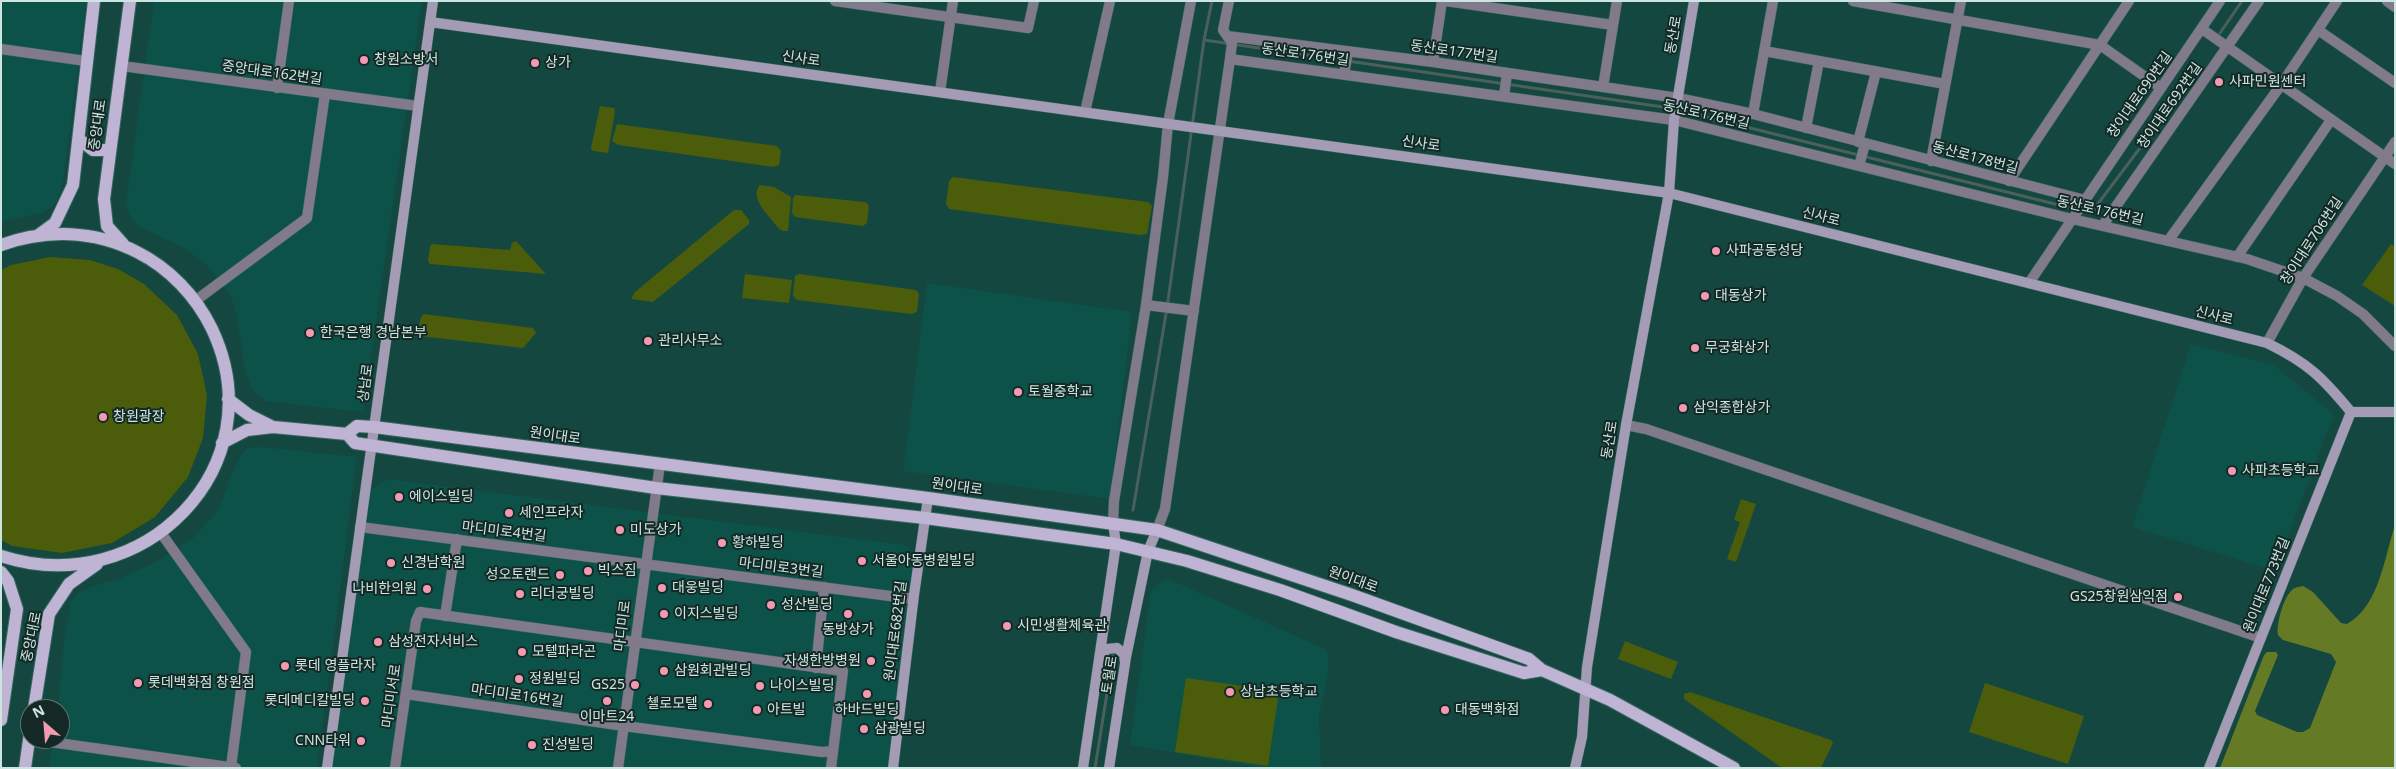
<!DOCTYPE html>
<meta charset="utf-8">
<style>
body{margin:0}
#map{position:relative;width:2396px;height:769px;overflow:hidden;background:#134740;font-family:"Noto Sans",sans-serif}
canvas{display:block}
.frame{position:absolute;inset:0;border:2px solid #cce5e0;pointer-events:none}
.north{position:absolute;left:20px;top:699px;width:50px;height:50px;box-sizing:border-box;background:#142925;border:1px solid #5e7470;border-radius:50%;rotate:333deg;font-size:14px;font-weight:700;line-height:20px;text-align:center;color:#cce5e0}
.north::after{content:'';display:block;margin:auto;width:18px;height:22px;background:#f19ab2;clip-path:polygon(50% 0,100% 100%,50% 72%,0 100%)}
</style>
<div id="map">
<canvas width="2396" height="769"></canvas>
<div class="frame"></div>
<div class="north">N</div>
</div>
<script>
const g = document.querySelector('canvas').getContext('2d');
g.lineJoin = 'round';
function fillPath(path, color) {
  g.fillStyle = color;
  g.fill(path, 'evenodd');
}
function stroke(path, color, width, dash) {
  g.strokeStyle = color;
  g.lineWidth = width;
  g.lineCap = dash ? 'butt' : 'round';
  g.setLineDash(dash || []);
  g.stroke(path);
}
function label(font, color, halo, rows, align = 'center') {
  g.font = font + ' "Noto Sans","Noto Sans KR",sans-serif';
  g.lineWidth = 4;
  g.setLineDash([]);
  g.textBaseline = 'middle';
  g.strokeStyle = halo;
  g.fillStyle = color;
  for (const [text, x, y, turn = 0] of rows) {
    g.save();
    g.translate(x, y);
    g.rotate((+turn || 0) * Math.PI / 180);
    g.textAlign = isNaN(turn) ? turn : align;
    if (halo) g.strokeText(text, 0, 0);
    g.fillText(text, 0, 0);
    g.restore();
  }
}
fillPath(new Path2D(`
 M1 1H86L64 176 58 200 51 208 41 213 1 222Z
 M154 1H422L363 412 265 401 255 393 246 376 236 311 230 294 208 266 184 248 138 226 131 218 126 206 128 190Z
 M927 283 1132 312 1110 499 903 471Z
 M2191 344 2274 365 2334 414 2275 571 2132 527Z
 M262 447 357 457 317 768H49L53 739H60V709H58L65 632 71 601 80 592 95 585 118 579 156 562 193 538 219 509 232 474 241 455 248 448Z
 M388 479 905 545 914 555 890 768H331L370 490Z
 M1163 580H1171L1325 649 1328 654 1329 667 1319 716 1321 768H1262L1130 745 1150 598 1152 590Z`), '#0d5249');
fillPath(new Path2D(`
 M600 106 614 108 615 111 608 153 593 151 591 148Z
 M617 124 777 146 781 151 779 165 774 167 618 145 612 141Z
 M953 177 1148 202 1152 206 1147 234 1140 235 949 209 946 204 949 181Z
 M760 185 774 187 791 197 788 231H783L779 229C771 218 748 198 760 185Z
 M796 195 865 202 869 205 867 223 863 226 795 217 792 213 793 198Z
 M734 210H741L749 220V224L653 302 631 299 635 292Z
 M516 241 546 274 430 264 428 261 430 246 432 244 510 250 512 243Z
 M2391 244 2395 246V306L2362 285Z
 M50 257 90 260 118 269 144 284 177 315 198 354 207 395 203 438 188 477 155 517 112 543 62 553 12 546 1 540V270L11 265Z
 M745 274 792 280 789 303 742 298Z
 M799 274 916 290 919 294 917 312 911 314 797 300 793 296 795 276Z
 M424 314 533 328 536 333 523 348 420 336 417 333 421 317Z
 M1741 499 1756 504 1736 562 1727 559 1740 522 1734 520Z
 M1625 641 1678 662 1671 679 1618 659Z
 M1186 678 1279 691 1268 766 1175 752Z
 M1985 683 2084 716 2068 764 1969 732Z
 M1690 692 1831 740 1833 743 1821 768H1782L1684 699V694Z`), '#4b5d0b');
fillPath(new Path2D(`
 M2395 525V768H2220L2264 655 2267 652H2276L2278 655 2255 711 2257 715 2297 732H2303L2310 728 2336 662 2331 654 2283 640 2278 635C2276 625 2283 598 2292 590 2295 587 2299 587 2303 586L2313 592 2341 623 2347 624C2379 606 2384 559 2395 525Z`), '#657a25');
stroke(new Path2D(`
 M2220 33 2242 1
 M1204 40 1670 108 2091 213 2146 140
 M1133 510 1167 308 1204 40 1212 1
 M1095 768 1113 656`), '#4a605c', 3);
const street = new Path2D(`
 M835 1 1028 28 1034 1
 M1446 1 1613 25
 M1853 1 2100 45 2161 88
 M2387 1 2395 7
 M2202 29 2395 164
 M2318 30 2395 83
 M1227 36 1433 62 1678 98 1753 114 2085 200
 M1 49 86 61
 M1764 51 1945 84
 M1230 59 1674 120 2072 219 2247 259 2303 278 2337 296 2363 314 2395 346
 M1433 62 1442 1
 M122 66 418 106
 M1344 74 1348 52
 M1603 87 1617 1
 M277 88 289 1
 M940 92 953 1
 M1504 96 1507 73
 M1085 112 1110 1
 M1753 114 1773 1
 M1806 128 1819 61
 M1858 142 1876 72
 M1931 161 1961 1
 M1859 166 1865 144
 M2009 181 2129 1
 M2103 225 2259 1
 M2168 241 2281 85 2337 1
 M2237 257 2331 120
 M2029 283 2220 1
 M195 301 307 218 325 94
 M1146 305 1194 311
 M2267 343 2303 278 2395 142
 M1626 425 1646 429 2261 638
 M1113 523 1114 501 1146 305 1163 177 1168 124 1191 1
 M360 527 913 599
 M1157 530 1165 509 1230 59 1232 43 1223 30 1229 1
 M161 533 246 652 231 767
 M445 616 457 539
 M816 668 824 587
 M406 694 624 726 822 752 833 751
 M29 739 236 768
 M395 768 416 621 420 612 843 671 831 768
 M618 768 660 464`);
const secondary = new Path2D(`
 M430 22 1669 193 2267 343C2308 363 2322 377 2351 412H2395
 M1101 656 1107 649 1117 648 1124 654 1125 662
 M327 768 433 1
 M893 768 914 595 928 498
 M1083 768 1116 544 1113 523
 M1109 768 1126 657 1148 551 1157 530
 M1575 768 1582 737 1587 667 1626 425 1669 193 1674 120 1694 1
 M2209 768 2351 412`);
const primary = new Path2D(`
 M80 140 93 150H109
 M37 236 55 223 73 185 94 1
 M123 244 107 226 104 199 130 1
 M1 245C46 229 94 230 137 252 169 268 196 296 212 329 277 467 142 602 1 556
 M228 399 249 415 273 427
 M347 434 355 443 656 488 925 518 1116 544 1187 561 1280 590 1396 632 1524 673 1542 670
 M222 443 247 430 273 427 347 434 357 426 374 427 928 498 1157 530 1352 595 1529 659 1542 670 1610 700 1734 768
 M1 572 8 581 17 609 1 720
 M34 709 49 614 69 584 97 564
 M25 768 30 733`);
stroke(street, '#386760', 11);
stroke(secondary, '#386760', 11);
stroke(primary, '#386760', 14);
stroke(street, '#807a8a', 10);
stroke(secondary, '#a49bb4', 10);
stroke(primary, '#c0b4d5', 12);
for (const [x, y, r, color] of [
 [364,60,5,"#f19ab2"],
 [535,63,5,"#f19ab2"],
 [2219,82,5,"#f19ab2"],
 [1716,251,5,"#f19ab2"],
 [1705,296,5,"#f19ab2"],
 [310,333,5,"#f19ab2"],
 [648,341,5,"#f19ab2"],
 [1695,348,5,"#f19ab2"],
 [1018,392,5,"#f19ab2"],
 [1683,408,5,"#f19ab2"],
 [103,417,5,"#f19ab2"],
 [2232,471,5,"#f19ab2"],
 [399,497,5,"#f19ab2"],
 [509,513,5,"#f19ab2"],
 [620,530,5,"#f19ab2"],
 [722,543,5,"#f19ab2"],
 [862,561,5,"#f19ab2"],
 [391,563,5,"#f19ab2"],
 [588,571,5,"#f19ab2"],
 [560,575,5,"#f19ab2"],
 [662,588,5,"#f19ab2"],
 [427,589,5,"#f19ab2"],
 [520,594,5,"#f19ab2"],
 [2178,597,5,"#f19ab2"],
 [771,605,5,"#f19ab2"],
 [664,614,5,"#f19ab2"],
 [848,614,5,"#f19ab2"],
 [1007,626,5,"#f19ab2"],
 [378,642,5,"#f19ab2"],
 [522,652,5,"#f19ab2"],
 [871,661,5,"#f19ab2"],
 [285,666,5,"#f19ab2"],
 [664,671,5,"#f19ab2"],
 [519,679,5,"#f19ab2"],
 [138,683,5,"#f19ab2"],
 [635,685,5,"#f19ab2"],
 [760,686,5,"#f19ab2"],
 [1230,692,5,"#f19ab2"],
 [867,694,5,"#f19ab2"],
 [365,701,5,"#f19ab2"],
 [607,701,5,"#f19ab2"],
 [708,704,5,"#f19ab2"],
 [757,710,5,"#f19ab2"],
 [1445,710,5,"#f19ab2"],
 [864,729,5,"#f19ab2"],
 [361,741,5,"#f19ab2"],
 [532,745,5,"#f19ab2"]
]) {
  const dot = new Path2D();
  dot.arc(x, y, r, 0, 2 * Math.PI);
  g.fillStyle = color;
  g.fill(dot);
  stroke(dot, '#142925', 2);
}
label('14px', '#cce5e0', '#142925', [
 ["동산로",1674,35,-80],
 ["동산로177번길",1454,52,8],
 ["동산로176번길",1305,55,8],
 ["신사로",801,59,8],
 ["중앙대로162번길",272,73,8],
 ["창이대로690번길",2140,95,-55],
 ["창이대로692번길",2170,106,-55],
 ["동산로176번길",1706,115,13],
 ["중앙대로",98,125,-82],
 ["신사로",1421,144,8],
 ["동산로178번길",1975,158,15],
 ["동산로176번길",2100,211,13],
 ["신사로",1821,217,14],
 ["창이대로706번길",2312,241,-57],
 ["신사로",2214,316,14],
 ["상남로",366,383,-82],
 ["원이대로",555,436,8],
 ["동산로",1610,440,-81],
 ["원이대로",957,487,8],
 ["마디미로4번길",504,532,7],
 ["마디미로3번길",781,568,7],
 ["원이대로",1353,580,20],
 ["원이대로773번길",2267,585,-68],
 ["마디미로",623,626,-83],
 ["원이대로682번길",896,631,-83],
 ["중앙대로",32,637,-78],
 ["토월로",1110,675,-81],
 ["마디미서로",392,696,-82],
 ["마디미로16번길",517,696,8]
]);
label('14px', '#cce5e0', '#142925', [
 ["창원소방서",374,60],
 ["상가",545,63],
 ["사파민원센터",2229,82],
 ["사파공동성당",1726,251],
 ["대동상가",1715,296],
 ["한국은행 경남본부",320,333],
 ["관리사무소",658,341],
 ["무궁화상가",1705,348],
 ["토월중학교",1028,392],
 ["삼익종합상가",1693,408],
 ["창원광장",113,417],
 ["사파초등학교",2242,471],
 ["에이스빌딩",409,497],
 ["세인프라자",519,513],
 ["미도상가",630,530],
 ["황하빌딩",732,543],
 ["서울아동병원빌딩",872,561],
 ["신경남학원",401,563],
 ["빅스짐",598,571],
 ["성오토랜드",550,575,"right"],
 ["대웅빌딩",672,588],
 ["나비한의원",417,589,"right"],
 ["리더궁빌딩",530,594],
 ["GS25창원삼익점",2168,597,"right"],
 ["성산빌딩",781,605],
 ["이지스빌딩",674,614],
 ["시민생활체육관",1017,626],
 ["동방상가",848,630,"center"],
 ["삼성전자서비스",388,642],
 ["모텔파라곤",532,652],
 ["자생한방병원",861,661,"right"],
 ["롯데 영플라자",295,666],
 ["삼원회관빌딩",674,671],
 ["정원빌딩",529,679],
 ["롯데백화점 창원점",148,683],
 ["GS25",625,685,"right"],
 ["나이스빌딩",770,686],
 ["상남초등학교",1240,692],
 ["롯데메디칼빌딩",355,701,"right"],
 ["첼로모텔",698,704,"right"],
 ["아트빌",767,710],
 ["하바드빌딩",867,710,"center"],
 ["대동백화점",1455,710],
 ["이마트24",607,717,"center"],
 ["삼광빌딩",874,729],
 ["CNN타워",351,741,"right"],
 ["진성빌딩",542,745]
], 'left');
</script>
